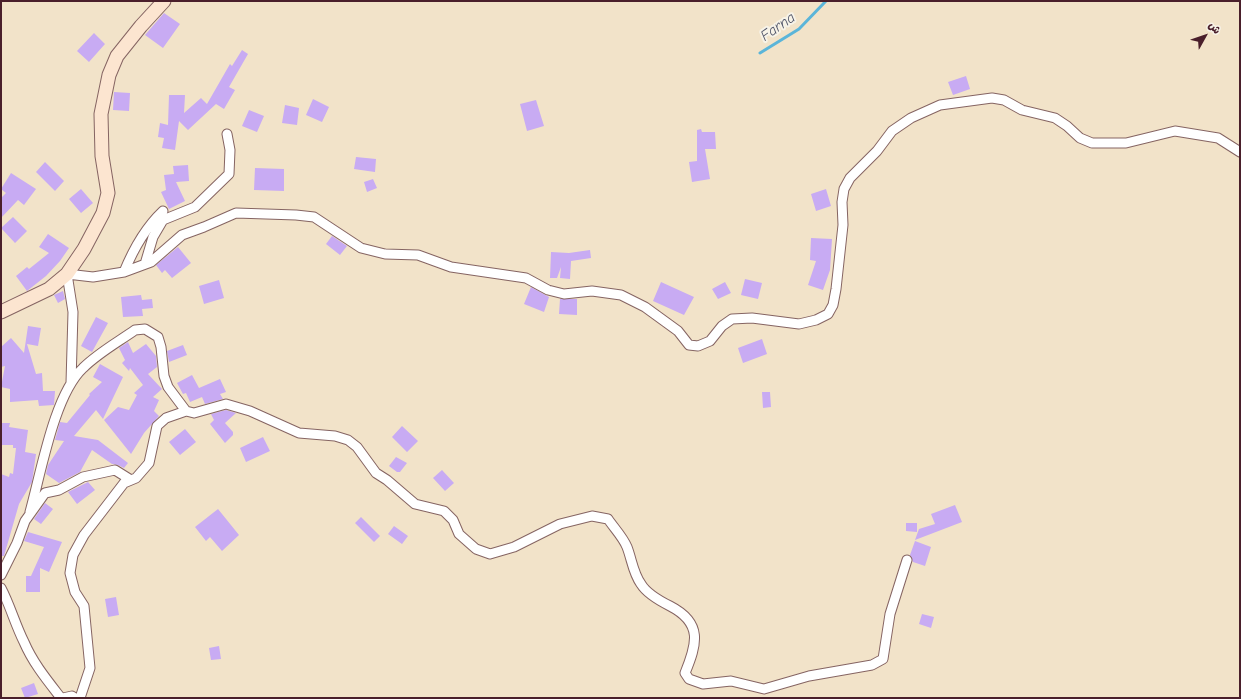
<!DOCTYPE html>
<meta charset="utf-8">
<style>
body{margin:0}
#map{position:relative;width:1241px;height:699px;overflow:hidden;background:#f2e3c9;font-family:"Comic Neue","Playpen Sans Arabic",sans-serif}
canvas{display:block}
.frame{position:absolute;inset:0;border:2px solid #4a1f2b;pointer-events:none}
.north{position:absolute;left:1185px;top:16px;width:40px;height:40px;-webkit-text-stroke:3px #f7f3e8;paint-order:stroke;rotate:50deg;font-size:11px;font-weight:700;line-height:16px;text-align:center;color:#4a1f2b}
.north::after{content:'';display:block;margin:auto;width:14px;height:18px;background:#4a1f2b;clip-path:polygon(50% 0,100% 100%,50% 72%,0 100%)}
</style>
<div id="map">
<canvas width="1241" height="699"></canvas>
<div class="frame"></div>
<div class="north">ش</div>
</div>
<script>
const g = document.querySelector('canvas').getContext('2d');
g.lineJoin = 'round';
function stroke(path, color, width, dash) {
  g.strokeStyle = color;
  g.lineWidth = width;
  g.lineCap = dash ? 'butt' : 'round';
  g.setLineDash(dash || []);
  g.stroke(path);
}
function fillPath(path, color) {
  g.fillStyle = color;
  g.fill(path, 'evenodd');
}
function label(font, color, halo, rows, align = 'center') {
  g.font = font + ' "Comic Neue",sans-serif';
  g.lineWidth = 4;
  g.setLineDash([]);
  g.textBaseline = 'middle';
  g.strokeStyle = halo;
  g.fillStyle = color;
  for (const [text, x, y, turn = 0] of rows) {
    g.save();
    g.translate(x, y);
    g.rotate((+turn || 0) * Math.PI / 180);
    g.textAlign = isNaN(turn) ? turn : align;
    if (halo) g.strokeText(text, 0, 0);
    g.fillText(text, 0, 0);
    g.restore();
  }
}
stroke(new Path2D(`
 M760 53 799 29 826 1`), '#5bb5d9', 3);
fillPath(new Path2D(`
 M164 13 180 24 163 48 145 35Z
 M94 33 105 44 89 62 77 51Z
 M242 50 248 54 229 87 235 90 224 109 216 104 188 130 179 121 175 150 162 148 164 138 158 137 160 123 168 125 169 95H185L184 113 201 98 207 104 230 64 232 66Z
 M966 76 970 89 953 95 948 82Z
 M114 92 130 93 129 111 113 110Z
 M313 99 329 107 322 122 306 115Z
 M536 100 544 126 527 131 520 104Z
 M285 105 299 108 297 125 282 123Z
 M249 110 264 116 257 132 242 126Z
 M701 129 702 132H715L716 149H705L710 179 692 182 689 162 697 161V130Z
 M356 157 376 159 375 172 354 169Z
 M45 162 64 181 55 191 36 172Z
 M188 165 189 181 176 182 185 201 169 209 161 192 166 190 164 175 174 174 173 166Z
 M255 168 284 169V191L254 190Z
 M11 173 36 189 24 205 18 200 1 218V198L6 193 1 189Z
 M373 179 377 188 367 192 364 182Z
 M81 189 93 203 81 213 69 199Z
 M826 189 831 206 816 211 811 194Z
 M13 217 27 231 15 243 1 228Z
 M48 234 69 248 60 261 46 276 27 291 16 276 27 267 29 269 49 253 39 247Z
 M332 236 347 246 340 255 326 244Z
 M811 238 832 239 830 270 823 290 808 285 816 261 810 260Z
 M178 247 191 263 172 278 165 270 162 273 156 265Z
 M590 250 591 258 571 261 570 279 560 278 561 267 557 278H550L551 252 569 253Z
 M745 279 762 283 758 299 741 295Z
 M219 280 224 298 204 304 199 286Z
 M661 282 694 297 684 315 653 301Z
 M725 282 731 293 718 299 712 289Z
 M531 287 549 297 544 312 524 304Z
 M63 291 65 299 58 303 54 295Z
 M141 295 142 300 152 299 153 308 142 309 143 316 123 317 121 297Z
 M560 299H577V315L559 314Z
 M96 317 108 323 92 352 81 346Z
 M28 326 41 328 38 346 27 344 36 374 42 373 43 391H55L54 405 39 406 38 400 10 402V389L1 387 5 366 1 367V347L11 338 24 353Z
 M762 339 767 354 743 363 738 348Z
 M128 342 133 353 146 344 156 356 157 367 148 374 162 389 153 397 159 400 154 411 159 416 144 433 131 454 104 420 118 407 129 410 137 395 134 393 143 385 130 368 129 371 122 363 125 360 119 348Z
 M183 345 187 355 169 362 167 351Z
 M100 364 123 377 103 419 96 410 74 436 98 440 128 463 124 468 118 465 112 464 92 450 80 472 59 483 46 474 48 465 64 441 55 440 60 422 67 423 90 395 89 394 102 382 93 377Z
 M192 375 199 388 220 379 226 392 220 394 223 399 205 404 202 397 190 402 186 393 183 394 177 383Z
 M762 392H770L771 407 763 408Z
 M226 410 236 413 225 423 233 432V435L225 443 210 424 214 420 211 414Z
 M1 423H10L9 427 28 430 25 452 36 454 32 482 19 504 4 556H1V474L9 477 10 473 13 474 16 448H13V445H1Z
 M402 426 418 441 407 452 392 437Z
 M185 429 196 442 180 455 169 442Z
 M263 437 270 451 246 462 240 448Z
 M396 457 407 463 400 472H397L389 466Z
 M442 470 454 483 445 491 433 478Z
 M88 482 95 490 77 504 68 492Z
 M45 503 53 509 41 524 34 519Z
 M955 505 962 522 915 540 919 529 935 524 931 514Z
 M218 509 239 535 222 551 210 537 206 541 195 527Z
 M361 517 380 536 374 542 355 523Z
 M906 523H917V532L906 531Z
 M394 526 408 536 402 544 388 534Z
 M28 532 62 542 49 572 40 568V592H26V576H31L44 547 24 541Z
 M915 541 931 547 925 566 913 562 910 555Z
 M116 597 119 615 108 617 105 599Z
 M922 614 934 617 931 628 919 624Z
 M219 646 221 659 211 660 209 648Z
 M34 683 38 694 25 698 21 688Z`), '#c8abf3');
const minor = new Path2D(`
 M145 264 153 237 163 220 195 207 229 174 230 150 227 134
 M124 272C133 250 146 227 163 211
 M71 383 73 312 67 274 93 277 124 272 151 262 182 235 204 227 236 213 296 215 314 217 361 248 385 254 418 255 451 267 526 278 548 290 564 294 592 291 621 295 645 307 678 331 689 345 698 346 710 341 722 326 732 319 752 318 799 324 816 320 828 314 833 305 836 289 843 225 842 202 844 189 850 178 877 151 892 131 911 118 940 105 992 98 1004 100 1022 110 1055 118 1067 126 1080 138 1092 143H1126L1175 131 1218 138 1240 152
 M30 512C41 473 54 395 83 368 98 353 118 342 135 330L145 329 158 337 161 347 164 376 168 387 186 411 194 413 226 404 250 411 299 433 335 436 348 440 357 447 376 473 387 480 415 504 444 511 453 520 459 534 476 549 490 554 514 547 560 524 592 516 608 519C614 528 623 537 627 547 632 560 633 573 641 584 647 594 660 601 670 606 703 623 697 644 685 673L689 679 703 684 731 681 764 689 809 676 872 665 883 659 890 614 907 560
 M1 575 17 543 25 521 45 493 59 490 83 477 115 470 131 480
 M1 588C10 605 15 624 24 642 33 663 47 680 61 698
 M63 698 72 696 75 698
 M80 698 90 668 84 606 75 592 70 573 73 555 84 535 124 483 136 478 149 463 157 426 166 418 186 411`);
const secondary = new Path2D(`
 M1 312 49 289 67 274 84 249 103 213 108 193 102 156 101 114 109 75 117 56 141 26 164 1`);
stroke(minor, '#856462', 11);
stroke(secondary, '#856462', 15);
stroke(minor, '#fff', 9);
stroke(secondary, '#fce5d0', 13);
label('italic 15px', '#505468', '#f7f3e8', [
 ["Farna",778,27,-35]
]);
</script>
